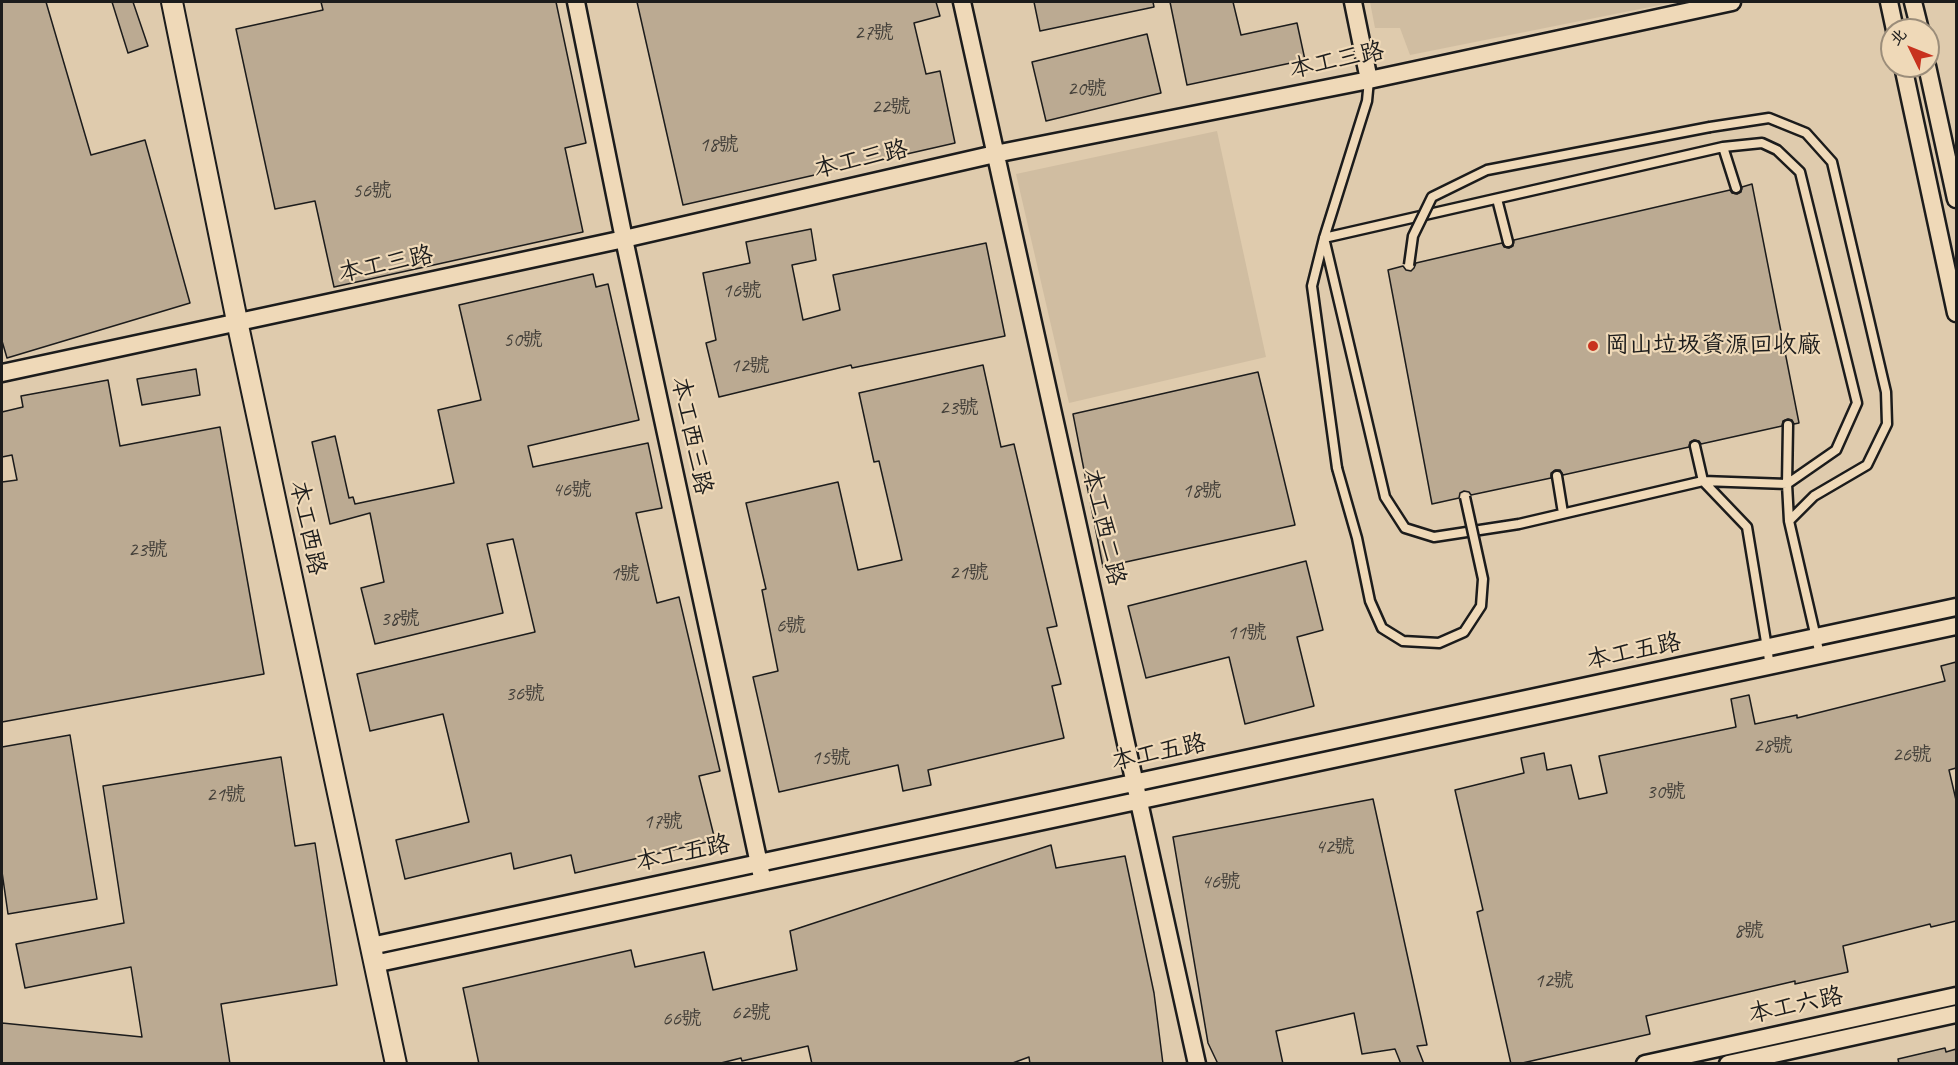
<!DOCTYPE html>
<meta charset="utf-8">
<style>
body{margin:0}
#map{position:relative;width:1958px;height:1065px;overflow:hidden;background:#efd9b8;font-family:Caveat,"LXGW WenKai TC",sans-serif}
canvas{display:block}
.frame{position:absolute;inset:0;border:3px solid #1c1c1c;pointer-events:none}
.north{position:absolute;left:1880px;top:18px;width:60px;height:60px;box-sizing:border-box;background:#efd9b8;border:2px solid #9b8d7a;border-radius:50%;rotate:313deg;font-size:16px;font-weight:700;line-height:24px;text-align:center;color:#1c1c1c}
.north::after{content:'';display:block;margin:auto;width:21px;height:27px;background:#c8321e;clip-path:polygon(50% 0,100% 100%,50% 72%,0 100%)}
</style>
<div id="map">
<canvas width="1958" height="1065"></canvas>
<div class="frame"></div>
<div class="north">北</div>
</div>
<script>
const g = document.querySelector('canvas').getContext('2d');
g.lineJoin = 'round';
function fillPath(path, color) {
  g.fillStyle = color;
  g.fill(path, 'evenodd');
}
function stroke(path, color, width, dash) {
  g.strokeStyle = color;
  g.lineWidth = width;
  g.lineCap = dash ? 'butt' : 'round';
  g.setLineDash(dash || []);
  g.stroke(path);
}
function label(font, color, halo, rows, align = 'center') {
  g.font = font + ' Caveat,"LXGW WenKai TC",sans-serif';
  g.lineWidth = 4.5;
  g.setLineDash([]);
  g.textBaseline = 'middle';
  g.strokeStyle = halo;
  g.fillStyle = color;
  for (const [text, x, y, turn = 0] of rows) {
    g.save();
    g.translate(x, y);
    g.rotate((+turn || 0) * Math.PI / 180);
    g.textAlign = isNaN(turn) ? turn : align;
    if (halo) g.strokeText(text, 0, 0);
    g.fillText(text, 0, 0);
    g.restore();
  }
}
fillPath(new Path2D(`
 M2 2H1956V1063H2ZM1892 30H1928V66H1892Z`), '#dfcbad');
fillPath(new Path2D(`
 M1370 2H1675L1410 55 1400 28H1375Z
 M1217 131 1266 357 1069 403 1016 174Z`), '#d0bda1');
const building = new Path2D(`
 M2 2H46L91 155 145 140 190 303 7 358 2 341Z
 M112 2H133L148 46 128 53Z
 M321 2H556L586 143 565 148 583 232 334 287 315 201 275 209 236 29 323 10Z
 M637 2H936L940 16 914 23 926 74 940 71 955 143 683 205Z
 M1034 2H1153L1154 7 1040 31Z
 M1170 2H1233L1241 35 1297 23 1305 60 1187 85Z
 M1147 34 1161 93 1046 121 1032 62Z
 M1752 184 1799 423 1794 424 1792 420 1788 419 1783 421 1782 426 1701 444 1699 441 1694 440 1690 442 1689 447 1563 475 1560 470H1555L1551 473V478L1471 495 1469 492 1464 491 1460 493 1459 498 1432 504 1388 270 1403 266 1406 270 1411 271 1414 268 1416 263 1502 243 1504 247 1509 248 1513 246 1514 240 1730 190 1732 193 1737 194 1741 192 1742 187Z
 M811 229 816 260 792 265 803 320 840 310 833 275 986 243 1005 336 852 368 851 365 719 397 706 343 716 340 703 273 750 263 746 242Z
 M593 274 596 287 608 284 639 420 528 446 533 467 648 443 662 508 636 513 657 603 679 597 720 771 699 776 715 840 575 873 571 855 514 869 511 853 405 879 396 840 469 822 443 714 370 731 357 674 535 632 513 539 487 544 503 613 375 644 361 588 384 582 370 513 330 524 312 442 335 436 349 498 353 497 355 504 454 483 438 410 481 400 459 305Z
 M983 365 1001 447 1014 444 1057 626 1047 628 1061 684 1052 686 1064 738 928 770 931 785 903 791 898 765 779 792 753 677 778 671 762 590 766 589 746 503 838 482 858 570 902 560 879 461 874 462 859 393Z
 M196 369 200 395 142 405 137 379Z
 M1258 372 1295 525 1103 567 1073 414Z
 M108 380 120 446 220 427 264 674 2 722V482L17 480 12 455 2 457V412L23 407 21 396Z
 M1306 561 1323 630 1297 637 1314 706 1245 724 1229 657 1146 678 1128 606Z
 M1956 662V768L1949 770 1956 800V921L1931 927 1930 924 1843 946 1848 972 1795 984V981L1646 1016 1650 1034 1518 1064H1511L1477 912 1483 910 1455 790 1524 773 1521 758 1544 753 1547 770 1571 765 1579 799 1607 793 1599 756 1736 727 1731 699 1749 695 1755 724 1797 715V718L1945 681 1941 666Z
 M70 735 97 899 8 914 2 872V747Z
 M281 757 295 846 315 843 337 985 221 1004 230 1064H2V1023L142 1037 131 967 25 988 16 944 124 923 103 786Z
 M1373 799 1427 1045 1417 1046 1424 1064H1401L1395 1049 1362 1054 1354 1013 1276 1031 1283 1064H1218L1208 1043 1173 837Z
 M1051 845 1056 868 1125 856 1154 993 1163 1064H1030L1029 1057 1010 1064H812L808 1046 742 1061 741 1058 717 1064H479L463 988 631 950 635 967 704 952 713 990 797 970 790 931Z
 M1945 1048 1946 1052 1956 1049V1064H1899L1898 1059Z`);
fillPath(building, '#bbaa92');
stroke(building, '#1c1c1c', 1.5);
const service = new Path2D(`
 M1710 127 1769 118 1806 133 1832 162 1886 392 1887 424 1867 465 1814 496 1789 521 1820 655
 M1762 143 1777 150 1800 172 1857 403 1836 450 1787 484 1703 481 1519 524 1434 537 1405 528 1385 497 1324 238 1723 147Z
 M1723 147 1736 188
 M1497 199 1508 242
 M1788 425 1787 484 1789 521
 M1695 446 1703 481 1747 527 1770 666
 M1337 468 1312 286 1324 238 1367 101 1369 80
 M1557 476 1563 513`);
const minor = new Path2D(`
 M576 2 624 239 761 873
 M962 2 1197 1064
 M1353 2 1369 80
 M1889 2 1895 30
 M1913 2 1920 30
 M1903 66 1956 313
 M1927 66 1956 199
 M2 373 624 239 995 154 1369 80 1732 2
 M371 946 1956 607
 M374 964 1956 626
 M1645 1064 1956 996
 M1728 1064 1956 1014`);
const tertiary = new Path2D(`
 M172 2 237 321 396 1064`);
stroke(service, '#1c1c1c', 13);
stroke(minor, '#1c1c1c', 21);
stroke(tertiary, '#1c1c1c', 24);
stroke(service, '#efd9b8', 8);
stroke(minor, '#efd9b8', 16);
stroke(tertiary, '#efd9b8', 20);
const serviceBridge = new Path2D(`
 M1409 265 1413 236 1432 197 1487 170 1710 127
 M1337 468 1357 538 1370 601 1382 628 1403 641 1439 643 1464 632 1481 606 1483 579 1465 497`);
stroke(serviceBridge, '#1c1c1c', 13, []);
stroke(serviceBridge, '#efd9b8', 8);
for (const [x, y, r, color] of [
 [1593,346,6,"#c8321e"]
]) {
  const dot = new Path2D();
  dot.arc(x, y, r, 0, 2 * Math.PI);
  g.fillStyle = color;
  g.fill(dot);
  stroke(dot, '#efd9b8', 2);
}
label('21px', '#44403a', null, [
 ["27號",874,33],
 ["20號",1087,89],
 ["22號",891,107],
 ["18號",719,145],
 ["56號",372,191],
 ["16號",742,291],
 ["50號",523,340],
 ["12號",750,366],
 ["23號",959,408],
 ["46號",572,490],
 ["18號",1202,491],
 ["23號",148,550],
 ["21號",969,573],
 ["1號",625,574],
 ["38號",400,619],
 ["6號",791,626],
 ["11號",1247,633],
 ["36號",525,694],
 ["28號",1773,746],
 ["26號",1912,755],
 ["15號",831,758],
 ["30號",1666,792],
 ["21號",226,795],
 ["17號",663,822],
 ["42號",1335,847],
 ["46號",1221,882],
 ["8號",1749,931],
 ["12號",1554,981],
 ["62號",751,1013],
 ["66號",682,1019]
]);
label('24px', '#1c1c1c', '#efd9b8', [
 ["本工三路",1337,61,-12],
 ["本工三路",861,160,-13],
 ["本工三路",386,265,-12],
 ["本工西三路",691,436,78],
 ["本工西二路",1103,527,77],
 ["本工西路",307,528,78],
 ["本工五路",1634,652,-12],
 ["本工五路",1159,753,-12],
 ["本工五路",683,854,-12],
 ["本工六路",1796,1006,-12]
]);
label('24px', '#1c1c1c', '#efd9b8', [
 ["岡山垃圾資源回收廠",1605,346]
], 'left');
</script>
